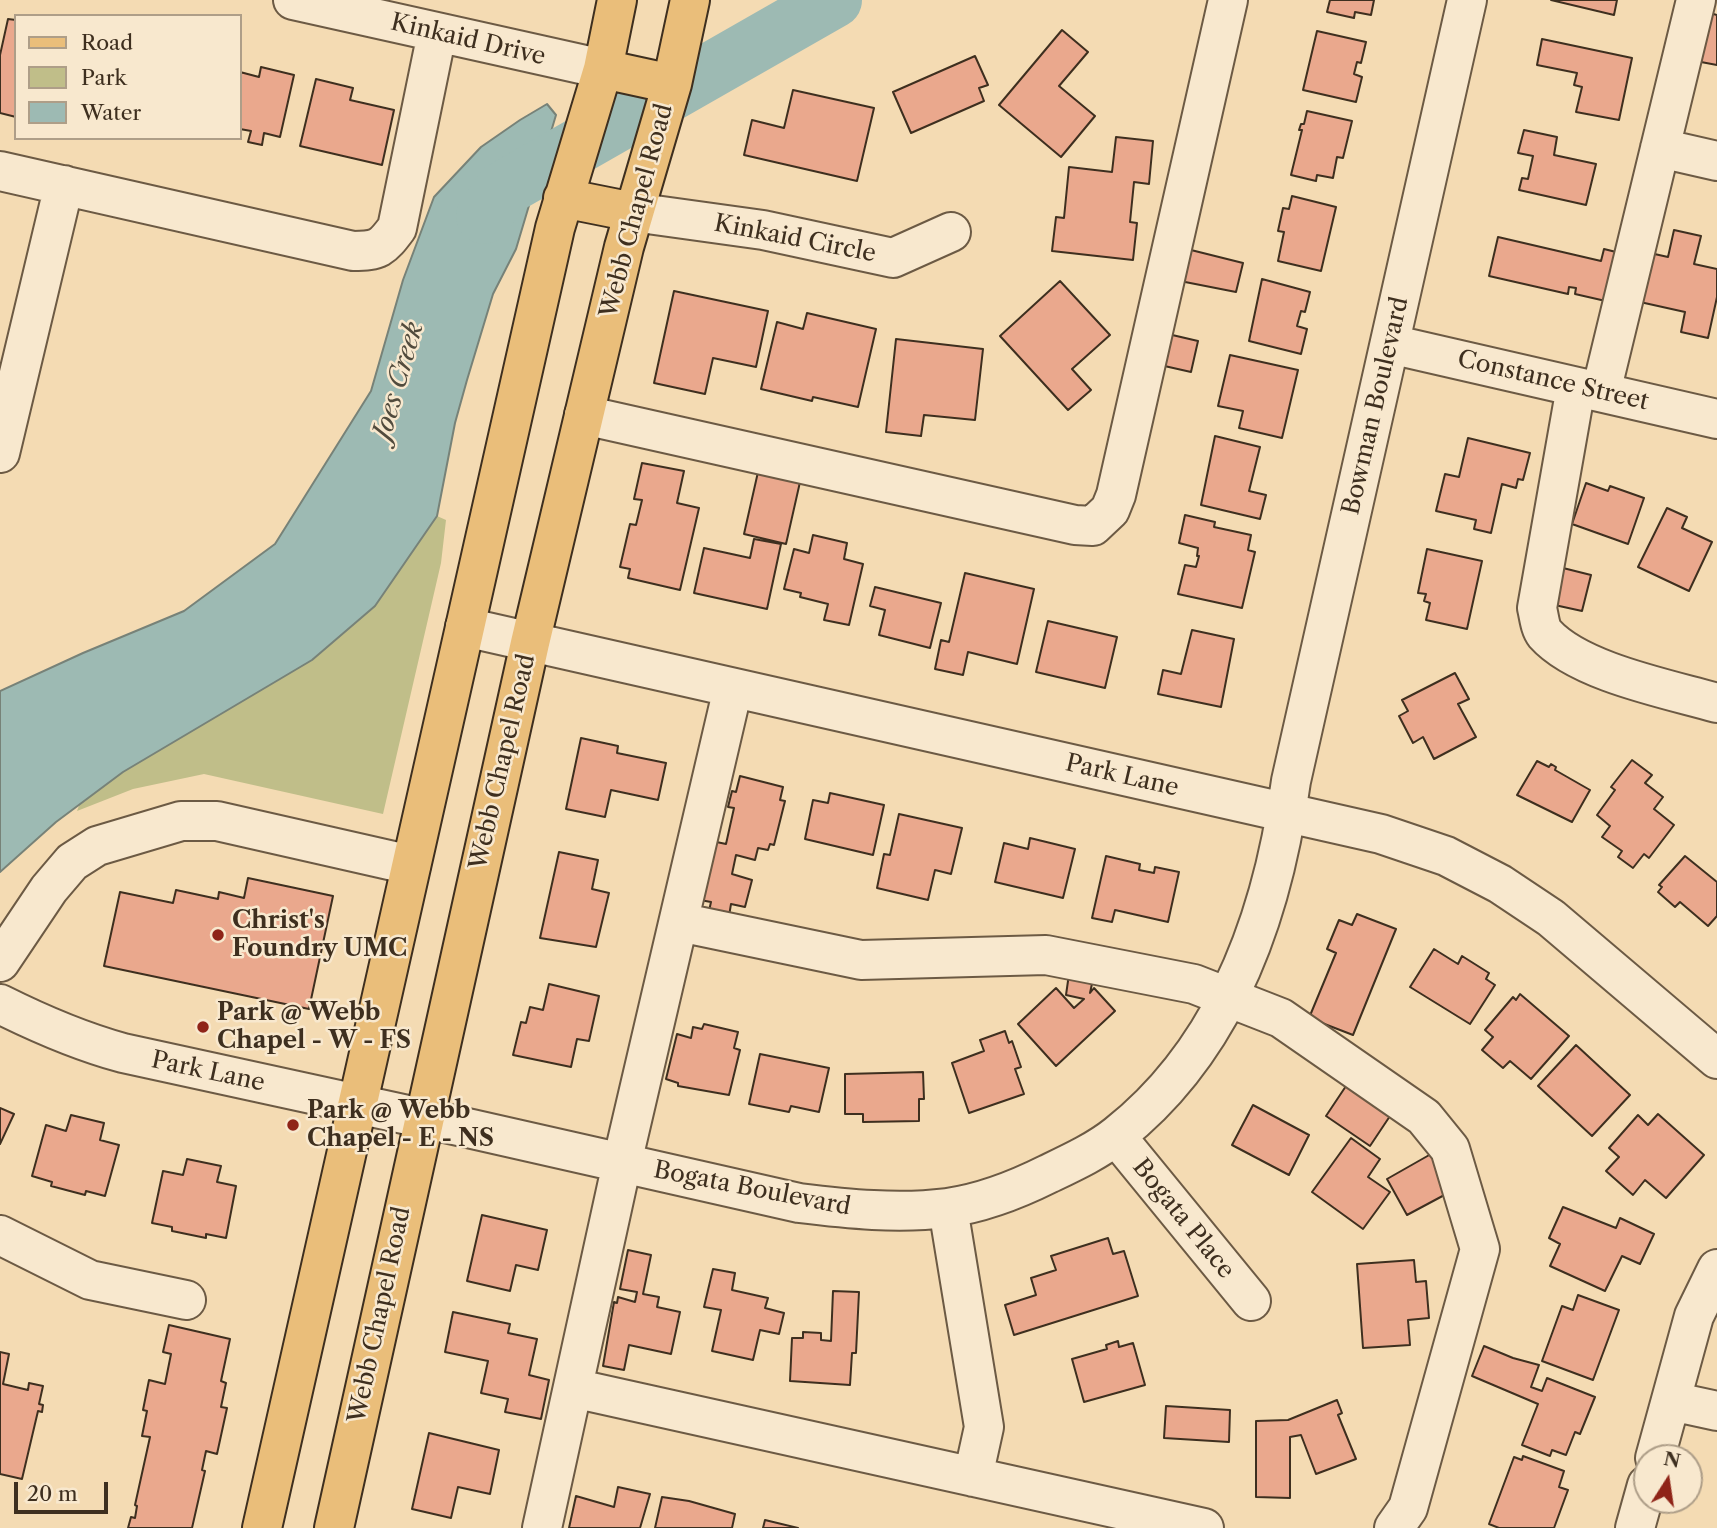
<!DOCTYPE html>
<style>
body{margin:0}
#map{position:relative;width:1717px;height:1528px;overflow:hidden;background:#f4dbb3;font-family:"Libre Caslon Text",serif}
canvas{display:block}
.legend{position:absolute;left:14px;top:14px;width:228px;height:126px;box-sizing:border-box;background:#f8e8ce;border:2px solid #ae9e88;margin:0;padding:9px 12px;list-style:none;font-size:21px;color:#3e2f1f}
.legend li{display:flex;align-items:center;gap:14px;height:35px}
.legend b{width:35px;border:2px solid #ae9e88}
.north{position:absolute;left:1633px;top:1444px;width:70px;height:70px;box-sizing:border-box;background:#f8e8ce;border:2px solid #ae9e88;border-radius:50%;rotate:12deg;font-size:19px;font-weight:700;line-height:28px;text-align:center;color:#3e2f1f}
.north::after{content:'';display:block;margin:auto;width:24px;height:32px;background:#8f2418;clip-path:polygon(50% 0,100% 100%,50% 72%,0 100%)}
.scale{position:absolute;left:14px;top:1482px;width:94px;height:32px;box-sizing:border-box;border:4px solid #3e2f1f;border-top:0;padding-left:9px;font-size:21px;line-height:24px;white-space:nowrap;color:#3e2f1f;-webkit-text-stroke:5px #f8e8ce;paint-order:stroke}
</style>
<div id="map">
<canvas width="1717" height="1528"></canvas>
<ul class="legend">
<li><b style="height:9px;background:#eabe7a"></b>Road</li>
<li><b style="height:19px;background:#c0be89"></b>Park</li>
<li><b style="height:19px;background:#9dbab3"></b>Water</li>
</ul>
<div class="north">N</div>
<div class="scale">20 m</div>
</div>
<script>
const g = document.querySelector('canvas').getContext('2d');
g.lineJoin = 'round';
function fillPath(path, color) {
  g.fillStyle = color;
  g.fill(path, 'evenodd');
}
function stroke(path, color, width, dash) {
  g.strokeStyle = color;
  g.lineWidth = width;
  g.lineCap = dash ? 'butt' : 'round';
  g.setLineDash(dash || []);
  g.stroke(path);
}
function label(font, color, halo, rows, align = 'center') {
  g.font = font + ' "Libre Caslon Text",serif';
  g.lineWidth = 5;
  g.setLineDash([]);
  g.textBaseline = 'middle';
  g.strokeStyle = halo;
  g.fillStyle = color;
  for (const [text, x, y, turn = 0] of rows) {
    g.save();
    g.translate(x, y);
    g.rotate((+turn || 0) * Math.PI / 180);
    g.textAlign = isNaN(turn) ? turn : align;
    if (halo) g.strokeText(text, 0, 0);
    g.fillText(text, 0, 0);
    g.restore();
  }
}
fillPath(new Path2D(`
 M437 516 446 520 441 563 383 814 204 774 133 789 77 811 80 803 123 771 312 660 375 606Z`), '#c0be89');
const water = new Path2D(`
 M547 104 556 115 516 249 493 294 467 380 455 423 437 516 375 606 312 660 123 772 56 822 0 872V691L83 653 184 611 275 544 371 391 403 280 434 197 481 147 520 120Z`);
fillPath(water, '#9dbab3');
stroke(water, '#778278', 2);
stroke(new Path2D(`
 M484 216 503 189 834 0`), '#9dbab3', 56);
const building = new Path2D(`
 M1330 0H1374L1371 15 1355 12 1354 18 1327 12Z
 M1551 0H1617L1614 15Z
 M1710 13 1717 15V65L1701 62Z
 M8 19 16 20V117L0 113V55Z
 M1062 30 1088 52 1059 86 1095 116 1061 157 999 105Z
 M1317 31 1366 42 1361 63 1357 62 1354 74 1362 77 1356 102 1303 90Z
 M1542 39 1632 58 1619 120 1576 112 1582 87 1574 85 1577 73 1537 65Z
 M975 56 988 85 979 88 984 101 911 133 893 92Z
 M261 67 294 75 280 137 264 133 262 145 248 142 251 131 240 129V72L259 77Z
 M316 79 353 88 350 100 394 110 382 165 300 146Z
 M793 90 874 108 857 181 744 155 752 120 784 128Z
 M1307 111 1352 121 1343 158 1337 157 1333 178 1317 175 1316 181 1291 175 1302 130H1299L1301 124H1304Z
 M1524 130 1557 137 1554 155 1596 164 1586 205 1519 190 1522 178 1528 179 1533 156 1518 153Z
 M1116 137 1153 141 1149 184 1134 182 1130 222 1137 223 1133 260 1052 251 1056 217 1064 218 1069 167 1112 172Z
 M1292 196 1336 207 1321 271 1278 261 1284 232 1278 231 1283 208 1289 209Z
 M1674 230 1701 236 1694 264 1717 269V297L1708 338 1681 332 1685 312 1640 302 1650 253 1668 257Z
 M1498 237 1601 261 1604 249 1616 252 1610 302 1575 294 1576 288 1569 287 1568 294 1489 276Z
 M1187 249 1243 263 1236 292 1180 281Z
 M1262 279 1310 292 1305 312 1301 311 1297 326 1307 329 1301 354 1249 341Z
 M1060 281 1110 335 1072 369 1091 390 1068 410 1000 336Z
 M674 291 768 311 756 367 713 358 705 394 654 383Z
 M807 313 876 329 858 407 813 397 812 401 761 389 777 322 803 329Z
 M1168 334 1198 341 1191 372 1160 365Z
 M896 339 983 349 975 420 924 415 921 436 886 432Z
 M1230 355 1298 370 1282 438 1239 428 1243 411 1218 406Z
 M1215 436 1260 447 1249 491 1266 495 1260 519 1201 505Z
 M1468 438 1530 453 1523 480 1518 479 1516 488 1502 484 1491 533 1474 529 1476 520 1436 511 1445 474 1459 477Z
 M642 463 684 471 677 503 699 508 680 590 628 578 630 569 620 567 630 524 636 525 642 500 634 499Z
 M758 472 800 482 786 544 744 534Z
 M1586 483 1608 491 1610 486 1644 498 1628 544 1572 524Z
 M1667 508 1687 517 1682 528 1712 542 1689 591 1638 567Z
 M1185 515 1215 522 1214 527 1251 535 1248 550 1255 552 1242 608 1178 594 1185 565 1196 567 1199 556H1197L1198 548 1179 543Z
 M813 535 847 543 844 559 863 564 849 625 824 620 828 604 800 597 801 593 784 589 794 549 809 553Z
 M754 539 781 544 767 609 694 593 704 548 750 558Z
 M1427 549 1482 561 1467 629 1426 620 1430 603 1424 601 1426 594 1418 593Z
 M1559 567 1591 575 1582 611 1550 604Z
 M965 573 1034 589 1017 664 968 652 963 675 935 669 941 640 949 642Z
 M875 587 941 603 930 648 879 635 885 610 870 606Z
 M1048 621 1117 637 1105 688 1036 672Z
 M1192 630 1234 639 1221 707 1158 694 1163 670 1181 674Z
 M1455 673 1469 699 1458 704 1476 737 1434 759 1423 737 1413 743 1399 716 1408 711 1402 700Z
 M581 738 618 746 617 753 666 763 658 800 611 790 605 817 566 809Z
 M1632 760 1652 775 1645 783 1663 797 1654 809 1674 825 1649 858 1644 854 1633 868 1618 857 1622 851 1602 837 1610 826 1597 815 1615 790 1611 787Z
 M1537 761 1549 767 1551 764 1556 767 1555 770 1590 790 1572 822 1517 795Z
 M740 776 783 787 780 800 785 801 774 845 770 844 768 850 758 848 755 860 736 855 732 874 752 880 745 907 731 904 729 916 709 911 711 902 700 900 707 840 726 844 734 808 728 807 732 791 736 792Z
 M830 793 884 805 873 855 805 839 813 800 828 803Z
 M899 814 962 828 951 874 935 870 928 900 877 888 884 854 890 855Z
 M1030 838 1075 849 1063 898 995 882 1004 843 1028 849Z
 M559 852 598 860 592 889 609 893 596 947 540 938Z
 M1106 856 1140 864 1139 870 1154 873 1155 867 1179 872 1168 922 1115 910 1112 922 1092 918Z
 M1685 856 1717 882V916L1708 926 1680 902 1675 907 1658 892 1662 887 1659 885Z
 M248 878 333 896 309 1009 104 966 120 892 173 903 176 890 218 899 219 892 244 898Z
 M1357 914 1396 929 1353 1035 1309 1018 1336 953 1327 949 1339 920 1352 925Z
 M1434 949 1458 964 1462 956 1489 973 1486 979 1495 985 1470 1024 1410 987Z
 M1069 974 1093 979 1090 993 1094 988 1115 1011 1056 1066 1018 1024 1056 988 1074 1008 1084 999 1066 995Z
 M549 984 599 996 589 1041 577 1039 571 1067 513 1055 521 1022 526 1023 530 1007 543 1010Z
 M1520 994 1569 1036 1531 1079 1510 1061 1503 1068 1482 1050 1493 1037 1485 1030 1513 997 1516 1000Z
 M704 1024 738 1032 734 1048 740 1050 729 1095 678 1086V1083L666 1079 677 1034 691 1038 693 1027 702 1029Z
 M1005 1031 1009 1043 1012 1041 1021 1067 1015 1069 1024 1094 969 1113 952 1063 984 1051 980 1040Z
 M1576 1045 1630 1095 1592 1136 1538 1086Z
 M760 1054 829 1068 819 1112 791 1106 789 1112 749 1104Z
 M923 1072 924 1099H919V1121L863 1122V1114H845V1074Z
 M1346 1086 1390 1116 1370 1146 1326 1116Z
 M1253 1105 1309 1135 1289 1175 1232 1145Z
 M0 1108 14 1114 0 1144Z
 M1658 1114 1704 1155 1666 1198 1645 1180 1633 1195 1606 1171 1619 1157 1609 1148 1638 1115 1648 1125Z
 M71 1115 104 1123 100 1140 119 1145 105 1196 86 1191 85 1195 51 1186 52 1182 32 1176 46 1125 66 1131Z
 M1351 1138 1380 1159 1368 1177 1390 1192 1363 1229 1312 1192Z
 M1431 1154 1450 1192 1407 1215 1387 1179Z
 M187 1159 221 1166 217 1182 236 1186 226 1238 206 1234V1238L172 1231V1227L152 1223 163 1171 183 1175Z
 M1563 1207 1616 1228 1620 1218 1654 1234 1640 1264 1622 1256 1605 1291 1550 1266 1560 1244 1549 1238Z
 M482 1215 547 1230 538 1270 516 1265 510 1291 467 1281Z
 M1108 1238 1113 1254 1124 1251 1138 1296 1014 1335 1005 1305 1036 1295 1031 1278 1056 1270 1051 1256Z
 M628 1250 651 1255 643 1294 659 1297 657 1307 680 1312 671 1354 629 1345 624 1370 603 1366 614 1302 617 1303 618 1297 635 1302 637 1292 620 1289Z
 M1414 1260 1416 1282 1426 1281 1429 1318 1408 1320 1410 1345 1363 1348 1357 1264Z
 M713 1269 735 1273 732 1290 768 1298 765 1308 784 1313 779 1334 760 1330 753 1360 712 1351 721 1310 704 1307Z
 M833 1291 859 1292 856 1353H852L850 1385 790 1381 792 1338H803V1332L821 1333V1340L831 1341Z
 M1578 1295 1619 1310 1593 1380 1542 1361 1562 1306 1573 1310Z
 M453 1312 510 1324 508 1333 537 1339 529 1375 549 1380 541 1419 505 1412 508 1399 481 1393 488 1361 445 1352Z
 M169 1325 230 1339 221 1381 226 1383 221 1407 227 1408 217 1454 206 1451 202 1470 205 1471 192 1528H128L131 1517 135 1518 137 1506 135 1505 150 1437 142 1436 147 1411 143 1410 149 1380 165 1384 171 1354 163 1352Z
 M1118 1341 1119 1347 1133 1343 1145 1385 1084 1402 1072 1359 1107 1349 1106 1345Z
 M1484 1346 1513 1358 1539 1365 1531 1387 1542 1391 1547 1378 1595 1397 1580 1434 1575 1432 1566 1455 1552 1450 1550 1456 1522 1445 1538 1404 1472 1376Z
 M0 1352 9 1354 3 1384 28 1390 29 1383 43 1386 39 1404 43 1405 42 1412 38 1411 22 1479 0 1474Z
 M1337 1400 1342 1413 1338 1415 1356 1459 1316 1474 1301 1435 1290 1437V1498L1256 1497V1421L1288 1420Z
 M1166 1406 1230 1410 1229 1442 1164 1438Z
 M429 1433 499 1450 490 1494 458 1487 451 1518 412 1509Z
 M1523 1456 1564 1471 1559 1487 1568 1490 1554 1528H1499L1489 1524 1514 1457 1522 1460Z
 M618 1487 650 1494 640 1528H569L576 1496 614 1507Z
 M662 1497 689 1501 735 1514 732 1528H655Z
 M765 1520 798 1528H763Z`);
fillPath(building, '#eaa88d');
stroke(building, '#3e2f1f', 2);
const minor = new Path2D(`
 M293 0 603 69
 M1660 148 1717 161
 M0 171 353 251C379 251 382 248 397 228L437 33
 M633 212 763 230 893 258 951 232
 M1390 344 1717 419
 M1576 387 1537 608C1539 616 1540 628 1545 634 1579 672 1668 689 1717 703
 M1601 392 1696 0
 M584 415 1075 525 1093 526 1110 510 1116 495 1228 0
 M0 453 64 185
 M465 627 1381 834 1446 856 1500 884 1551 918 1717 1059
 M679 922 861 960 1046 955 1194 984 1281 1018 1424 1117 1450 1149 1480 1249 1408 1508 1394 1528
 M0 962 49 889 72 862 97 846 181 821H217L411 865
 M0 1004C40 1024 79 1041 123 1053L472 1129 799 1203C848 1209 898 1214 947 1208 983 1203 1016 1190 1048 1174 1071 1163 1097 1151 1117 1135 1226 1049 1273 915 1291 781L1467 0
 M1116 1136 1251 1301
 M948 1208 984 1427 973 1477
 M0 1235 90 1280 186 1300
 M573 1388 1204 1528
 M1671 1401 1717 1411
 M1655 1458 1694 1316 1717 1269
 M542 1528 622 1163 733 688
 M1635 1528 1647 1485`);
const major = new Path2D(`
 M603 69 672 84
 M563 198 633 212
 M262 1528 555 228 603 69 617 0
 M334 1528 530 643 624 247 672 84 690 0`);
stroke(minor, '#6c5a44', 42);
stroke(major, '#3e2f1f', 42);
stroke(minor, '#f8e8ce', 38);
stroke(major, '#eabe7a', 38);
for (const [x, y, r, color] of [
 [218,935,7,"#8f2418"],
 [203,1027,7,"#8f2418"],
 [293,1125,7,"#8f2418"]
]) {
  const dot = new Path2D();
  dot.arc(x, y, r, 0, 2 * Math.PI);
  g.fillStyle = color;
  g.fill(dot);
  stroke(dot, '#f8e8ce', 2.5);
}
label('24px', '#3e2f1f', '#f8e8ce', [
 ["Kinkaid Drive",468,40,13],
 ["Webb Chapel Road",637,211,-75],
 ["Kinkaid Circle",795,239,11],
 ["Constance Street",1553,381,13],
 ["Bowman Boulevard",1376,406,-77],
 ["Webb Chapel Road",503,762,-77],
 ["Park Lane",1122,776,13],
 ["Park Lane",208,1072,12],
 ["Bogata Boulevard",752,1189,11],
 ["Bogata Place",1183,1219,51],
 ["Webb Chapel Road",380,1315,-78]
]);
label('bold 24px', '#3e2f1f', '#f8e8ce', [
 ["Christ's",232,921],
 ["Foundry UMC",232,949],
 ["Park @ Webb",217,1013],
 ["Chapel - W - FS",217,1041],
 ["Park @ Webb",307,1111],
 ["Chapel - E - NS",307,1139]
], 'left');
label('italic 26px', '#514b3d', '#f8e8ce', [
 ["Joes Creek",399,381,-74]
]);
</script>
